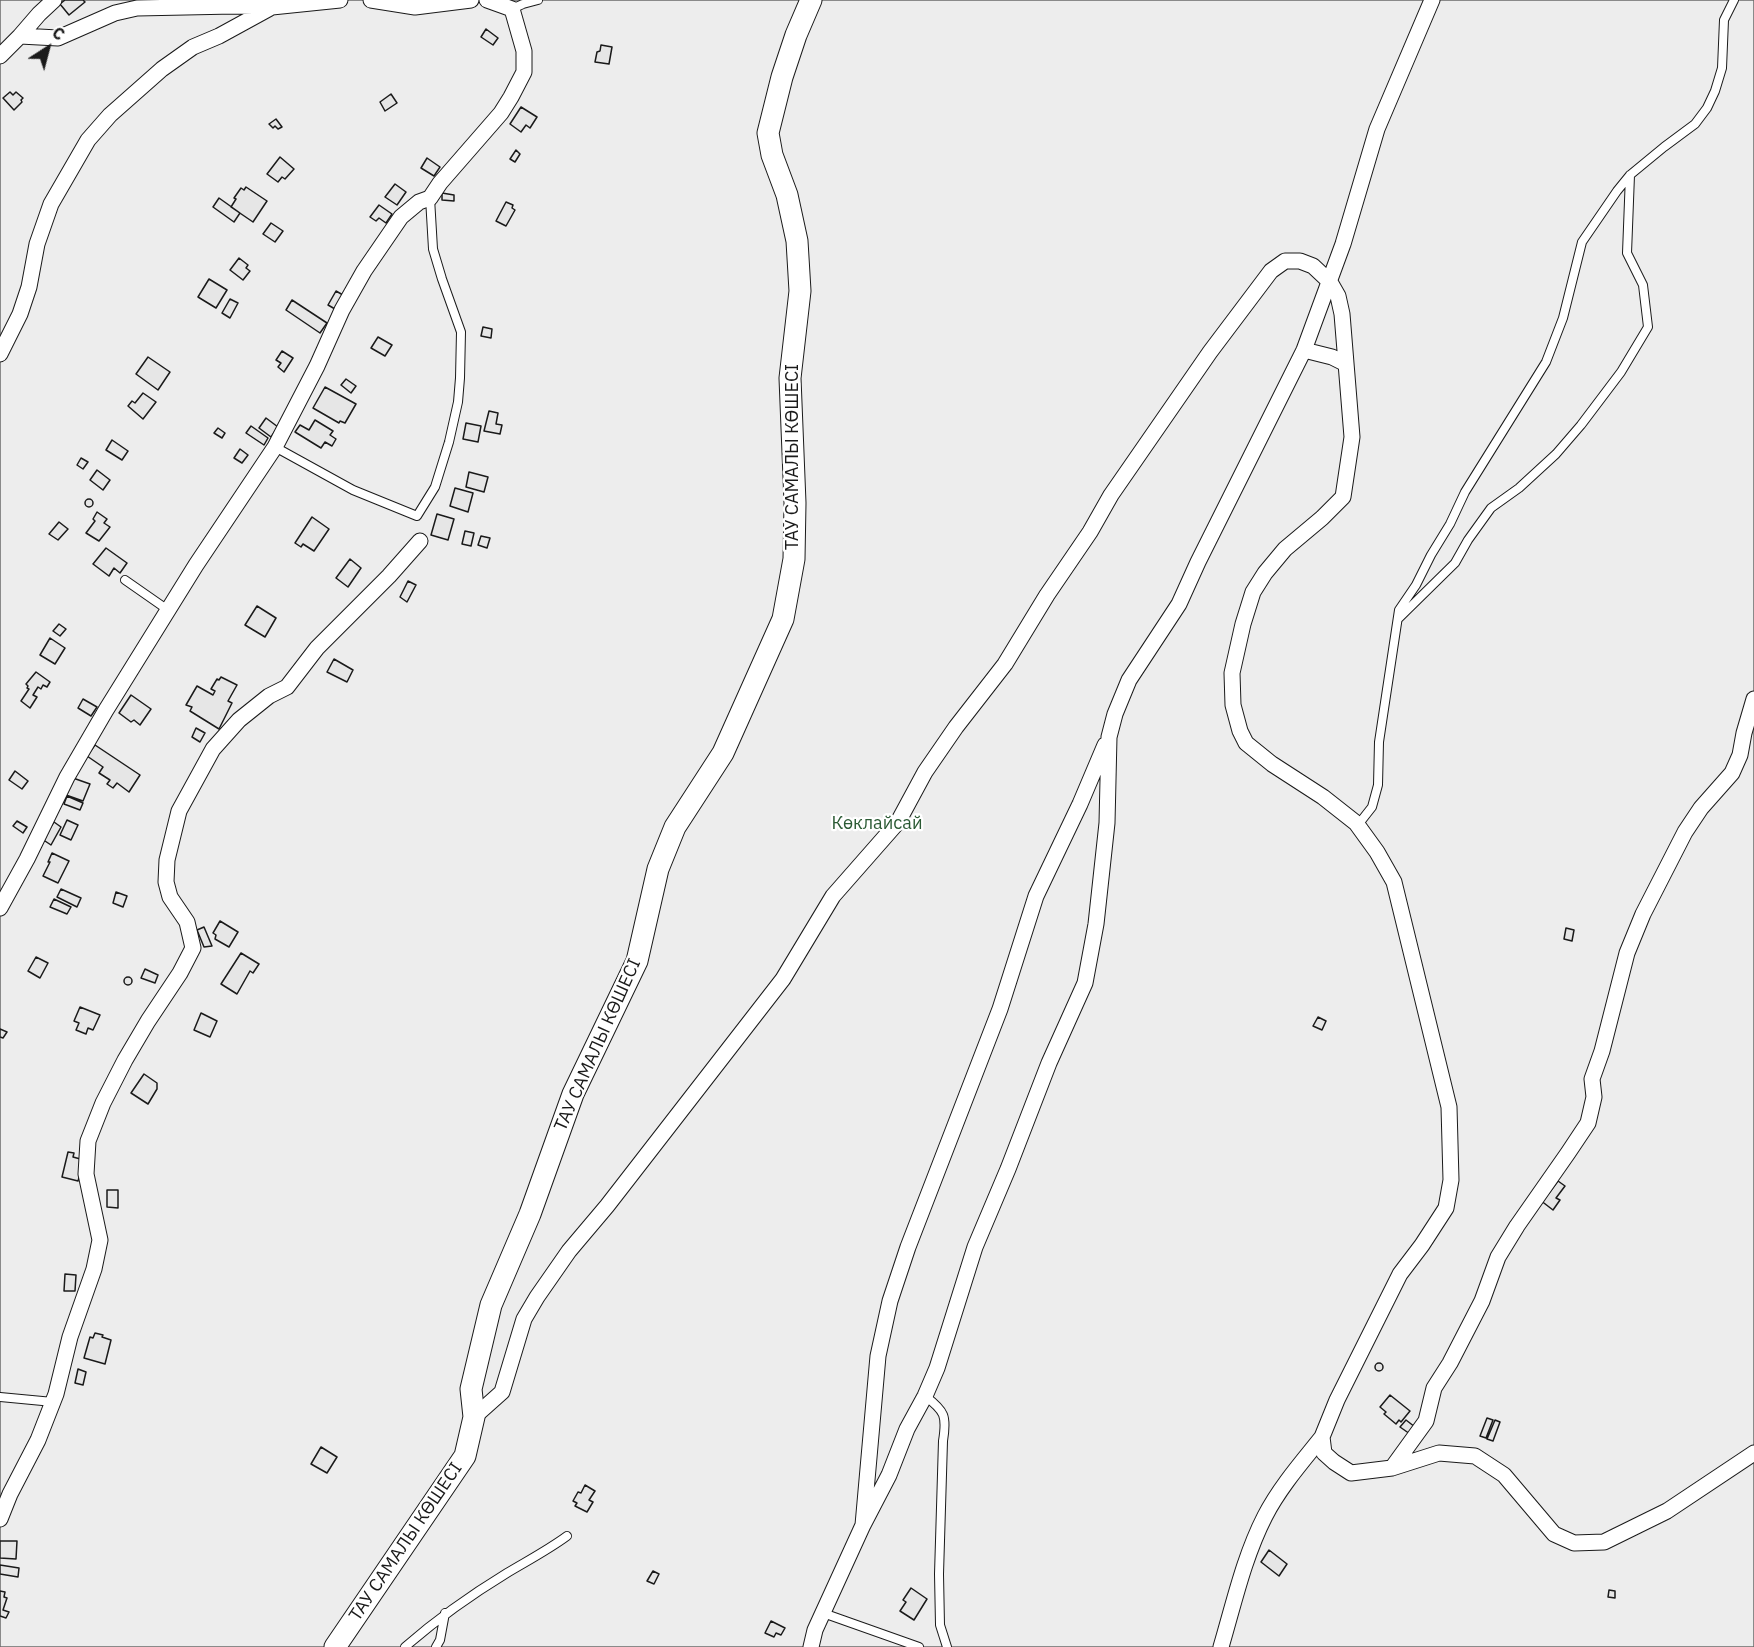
<!DOCTYPE html>
<meta charset="utf-8">
<style>
body{margin:0}
#map{position:relative;width:1754px;height:1647px;overflow:hidden;background:#fff;font-family:"IBM Plex Sans",sans-serif}
canvas{display:block}
.north{position:absolute;left:18px;top:18px;width:60px;height:60px;-webkit-text-stroke:4px #fff;paint-order:stroke;rotate:36deg;font-size:16px;font-weight:700;line-height:24px;text-align:center;color:#1a1a1a}
.north::after{content:'';display:block;margin:auto;width:21px;height:27px;background:#1a1a1a;clip-path:polygon(50% 0,100% 100%,50% 72%,0 100%)}
</style>
<div id="map">
<canvas width="1754" height="1647"></canvas>
<div class="north">С</div>
</div>
<script>
const g = document.querySelector('canvas').getContext('2d');
g.lineJoin = 'round';
function fillPath(path, color) {
  g.fillStyle = color;
  g.fill(path, 'evenodd');
}
function stroke(path, color, width, dash) {
  g.strokeStyle = color;
  g.lineWidth = width;
  g.lineCap = dash ? 'butt' : 'round';
  g.setLineDash(dash || []);
  g.stroke(path);
}
function label(font, color, halo, rows, align = 'center') {
  g.font = font + ' "IBM Plex Sans",sans-serif';
  g.lineWidth = 4.5;
  g.setLineDash([]);
  g.textBaseline = 'middle';
  g.strokeStyle = halo;
  g.fillStyle = color;
  for (const [text, x, y, turn = 0] of rows) {
    g.save();
    g.translate(x, y);
    g.rotate((+turn || 0) * Math.PI / 180);
    g.textAlign = isNaN(turn) ? turn : align;
    if (halo) g.strokeText(text, 0, 0);
    g.fillText(text, 0, 0);
    g.restore();
  }
}
const built = new Path2D(`
 M0 0H1754V1647H0Z`);
fillPath(built, '#ededed');
stroke(built, '#6a6a6a', 1.5);
const building = new Path2D(`
 M65 0H83L85 2 69 15 60 4Z
 M486 29 498 38 493 45 481 37Z
 M601 45 612 47 609 64 595 62 597 52 600 51Z
 M10 92 13 95 16 92 23 98 21 100 22 102 14 110 3 98Z
 M391 94 397 103 385 111 380 102Z
 M521 107 537 117 530 128 526 125 521 132 510 124Z
 M276 119 282 127 278 129 275 126 273 128 269 124Z
 M516 150 520 154 515 162 510 159Z
 M280 157 294 169 285 179 282 177 278 182 267 174Z
 M427 158 440 167 434 176 421 168Z
 M395 184 406 192 397 205 385 197Z
 M246 187 267 201 253 222 231 207 236 199 234 198 241 188 244 190Z
 M442 193 454 195V201L442 200Z
 M219 198 240 213 234 222 213 207Z
 M506 202 513 205 512 208 515 210 506 226 496 221Z
 M379 205 392 214 386 223 379 218 376 221 370 217Z
 M271 223 283 231 275 242 263 234Z
 M239 258 248 265 246 268 250 271 243 280 230 270Z
 M209 279 227 290 216 308 198 297Z
 M336 291 343 295 335 309 328 305Z
 M230 299 238 303 230 318 222 313Z
 M292 300 327 323 320 333 286 310Z
 M483 327 492 329 491 338 481 336Z
 M378 337 392 345 385 356 371 348Z
 M282 351 293 358 284 372 278 367 281 363 276 360Z
 M148 357 170 372 158 390 136 374Z
 M346 379 356 386 351 393 341 385Z
 M325 387 356 404 345 423 340 421 339 423 313 408Z
 M143 393 156 402 143 419 128 406 132 401 135 403Z
 M489 411 498 413 496 424 502 425 500 434 484 431Z
 M266 418 278 427 271 437 259 428Z
 M315 420 333 431 330 435 336 439 332 446 325 442 321 448 295 432 300 425 309 430Z
 M466 423 481 426 478 442 463 439Z
 M251 426 268 438 264 445 246 433Z
 M218 428 225 433 222 438 214 433Z
 M112 440 128 451 122 460 106 450Z
 M240 449 248 455 242 463 234 458Z
 M81 458 88 462 83 469 77 465Z
 M97 470 110 480 103 490 90 480Z
 M469 472 488 477 484 492 466 487Z
 M455 488 473 493 468 512 450 506Z
 M85 503a4 4 0 1 1 8 0a4 4 0 1 1-8 0Z
 M97 512 107 519 104 523 110 527 99 541 86 533 95 521 93 519Z
 M437 514 454 519 448 540 431 535Z
 M312 517 329 529 314 551 303 544 301 547 295 543Z
 M59 522 68 529 58 540 49 534Z
 M465 531 474 533 471 546 462 544Z
 M481 536 490 538 487 548 478 545Z
 M106 548 127 563 120 573 114 568 109 576 93 564Z
 M350 559 361 568 348 587 336 578Z
 M408 581 416 585 407 602 400 597Z
 M257 606 276 618 265 637 245 625Z
 M59 624 66 629 60 636 53 631Z
 M50 638 65 648 55 664 40 655Z
 M334 659 353 670 347 682 327 672Z
 M36 672 50 682 47 687 43 685 41 689 38 687 33 695 37 697 30 708 21 701 29 689 27 688 28 686 26 684Z
 M221 677 237 685 228 701 232 703 219 729 190 711 192 707 186 705 197 686 213 695 215 691 211 689 217 679 219 680Z
 M131 695 151 709 140 725 134 720 131 722 119 713Z
 M83 699 97 707 91 716 78 708Z
 M196 728 205 733 200 742 192 737Z
 M95 745 140 775 129 792 117 783 113 788 107 784 110 780 99 773 103 767 87 756Z
 M15 771 28 781 22 789 9 780Z
 M73 778 90 784 83 801 66 795Z
 M67 796 83 803 80 810 64 804Z
 M67 820 78 825 71 840 60 835Z
 M17 821 27 827 23 833 13 826Z
 M54 822 61 827 51 845 42 839Z
 M52 853 69 861 58 883 43 876 50 862H48Z
 M61 889 81 898 77 907 57 897Z
 M116 892 127 896 123 907 113 903Z
 M54 899 71 907 67 914 50 907Z
 M220 921 238 932 229 947 215 939 216 935 213 933Z
 M204 927 212 946 204 947 197 930Z
 M1566 928 1574 930 1572 941 1564 939Z
 M241 953 259 964 253 973 250 971 237 994 221 984Z
 M36 957 48 963 40 978 28 971Z
 M145 969 158 975 155 983 141 978Z
 M124 981a4 4 0 1 1 8 0a4 4 0 1 1-8 0Z
 M80 1007 100 1015 93 1030 88 1028 86 1034 76 1030 79 1023 74 1021Z
 M201 1013 217 1021 210 1037 194 1030Z
 M1318 1017 1326 1021 1322 1030 1313 1026Z
 M0 1029 7 1032 3 1038 0 1037Z
 M144 1074 157 1083V1089L148 1104 131 1093Z
 M68 1152 74 1153 73 1157 84 1160 78 1181 62 1177Z
 M1558 1181 1565 1186 1556 1198 1560 1200 1553 1210 1540 1200 1547 1191 1549 1193Z
 M107 1190H118V1208L107 1207Z
 M65 1274 76 1275 75 1291H64Z
 M95 1333 103 1335 102 1337 111 1340 105 1364 84 1358 90 1337 93 1338Z
 M1375 1367a4 4 0 1 1 8 0a4 4 0 1 1-8 0Z
 M78 1369 86 1372 83 1385 75 1383Z
 M1390 1395 1410 1411 1401 1422 1399 1420 1396 1424 1384 1414 1386 1412 1380 1407Z
 M1487 1418 1493 1420 1486 1438 1480 1436Z
 M1406 1420 1415 1427 1410 1434 1400 1427Z
 M1495 1420 1500 1422 1493 1441 1487 1439Z
 M321 1447 337 1457 327 1473 311 1464Z
 M585 1485 595 1491 589 1500 593 1502 587 1512 575 1506 577 1503 573 1501 578 1492 581 1493Z
 M0 1541H17L16 1559 0 1558Z
 M1269 1550 1287 1564 1279 1576 1261 1562Z
 M0 1565 19 1568 18 1577 0 1574Z
 M653 1571 659 1574 654 1584 647 1581Z
 M911 1588 927 1599 914 1620 900 1611 906 1602 903 1600Z
 M1609 1590 1615 1591V1598L1608 1597Z
 M0 1591 5 1592 4 1597 7 1598 3 1610 9 1612 6 1618 0 1616Z
 M771 1621 785 1628 781 1635 776 1633 774 1637 765 1633Z`);
fillPath(building, '#e6e6e6');
stroke(building, '#1a1a1a', 1.5);
const lane = new Path2D(`
 M512 9 523 4 538 0
 M275 447 353 490 417 516 435 487 449 442 458 402 460 378 461 332 442 279 433 249 430 198
 M125 580 168 610
 M1398 619 1455 563 1468 540 1491 508 1519 488 1556 454 1581 425 1621 372 1648 327 1643 285 1627 253 1630 175
 M1356 823 1361 821 1372 807 1378 785 1379 742 1399 610 1416 585 1431 555 1450 524 1465 492 1546 362 1563 318 1582 242 1617 191 1630 175 1664 147 1695 124 1707 108 1715 91 1722 68 1724 20 1734 0
 M925 1396C945 1411 947 1416 943 1441L939 1574 940 1625 947 1647
 M0 1397 53 1402
 M823 1613 919 1647
 M405 1647C437 1619 471 1595 507 1573 527 1561 548 1550 567 1536
 M436 1647 440 1640 445 1613`);
const street = new Path2D(`
 M371 0 415 7 471 0
 M20 36 39 14 54 0
 M0 56 20 36 58 38 115 13 137 8 234 6 272 7 340 0
 M1304 350 1332 357 1346 364
 M0 354 20 314 29 287 37 244 51 204 88 140 110 115 162 69 193 47 219 36 272 7
 M0 908 27 859 67 777 106 710 196 565 275 447 317 366 342 310 364 271 401 217 419 202 430 198 440 183 501 113 511 97 524 72V51L512 9 487 0
 M474 1417 502 1392 524 1319 537 1297 569 1251 607 1206 783 979 833 896 898 822 925 772 956 727 1005 664 1047 595 1090 532 1111 495 1210 352 1271 271 1285 261H1300L1313 266 1330 282 1338 296 1342 314 1352 437 1343 497 1322 518 1285 549 1265 573 1253 592 1243 624 1232 673 1233 705 1240 731 1246 743 1272 764 1323 797 1356 823 1377 852 1394 882 1449 1107 1451 1180 1446 1208 1422 1245 1400 1274 1337 1400 1322 1437 1324 1453 1334 1462 1351 1473 1392 1468 1439 1453 1475 1456 1504 1475 1554 1534 1574 1543 1604 1542 1667 1511 1754 1453
 M1392 1468 1426 1421 1434 1388 1450 1363 1482 1301 1498 1257 1517 1226 1568 1153 1588 1123 1594 1097 1592 1079 1602 1051 1627 953 1643 914 1685 832 1701 808 1732 773 1740 755 1744 733 1754 699
 M0 1519 10 1494 38 1440 56 1394 70 1337 94 1269 100 1240 86 1174 88 1141 103 1103 125 1060 148 1021 180 973 193 948 187 922 170 897 166 882 167 860 179 811 213 749 239 720 269 696 287 687 317 648 389 576 420 541
 M863 1525 889 1475 907 1429 925 1396 937 1368 975 1247 1008 1169 1049 1063 1085 983 1096 924 1107 823 1109 737 1115 714 1129 680 1179 604 1198 562 1304 350 1343 244 1377 129 1432 0
 M811 1647 815 1630 863 1525 878 1356 890 1301 908 1247 1000 1009 1036 896 1080 804 1105 745
 M1221 1647C1234 1603 1244 1557 1265 1516 1280 1487 1302 1462 1322 1437`);
const secondary = new Path2D(`
 M335 1647 465 1456 474 1417 471 1389 491 1305 530 1214 573 1094 637 961 658 869 675 827 723 753 783 619 794 559 795 503 790 378 800 291 797 241 787 195 772 155 768 133 782 77 796 35 811 0`);
stroke(lane, '#1a1a1a', 10);
stroke(street, '#1a1a1a', 17);
stroke(secondary, '#1a1a1a', 23);
stroke(lane, '#fff', 8);
stroke(street, '#fff', 15);
stroke(secondary, '#fff', 21);
label('18px', '#1a1a1a', '#fff', [
 ["ТАУ САМАЛЫ КӨШЕСІ",793,457,-90],
 ["ТАУ САМАЛЫ КӨШЕСІ",598,1045,-66],
 ["ТАУ САМАЛЫ КӨШЕСІ",406,1542,-56]
]);
label('18px', '#2b5a34', '#fff', [
 ["Көклайсай",877,824]
]);
</script>
